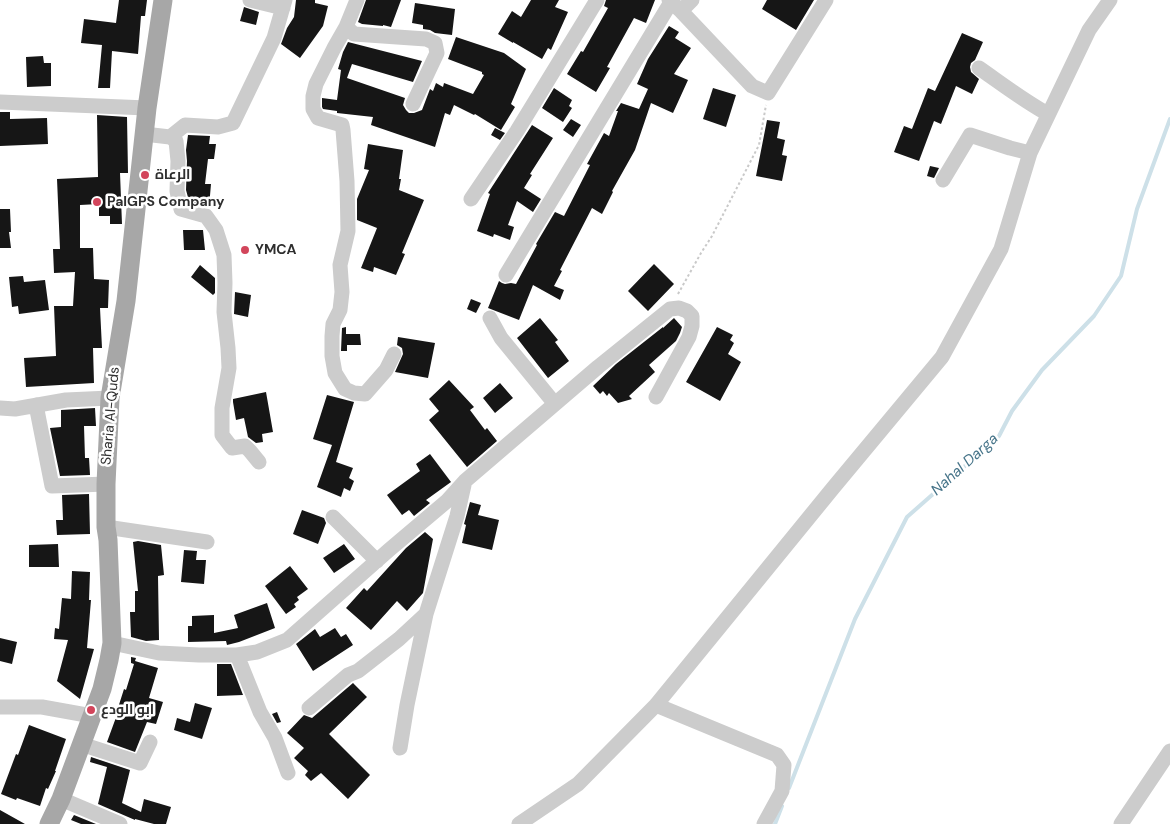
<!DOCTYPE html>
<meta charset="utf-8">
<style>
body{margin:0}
canvas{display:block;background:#fff}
</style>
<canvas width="1170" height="824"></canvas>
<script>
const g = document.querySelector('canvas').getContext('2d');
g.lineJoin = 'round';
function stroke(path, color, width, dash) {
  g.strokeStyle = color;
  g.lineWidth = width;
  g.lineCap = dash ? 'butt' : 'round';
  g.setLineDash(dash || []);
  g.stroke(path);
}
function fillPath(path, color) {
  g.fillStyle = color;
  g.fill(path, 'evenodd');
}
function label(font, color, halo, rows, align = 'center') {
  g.font = font + ' "DM Sans",Cairo,sans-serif';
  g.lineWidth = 5;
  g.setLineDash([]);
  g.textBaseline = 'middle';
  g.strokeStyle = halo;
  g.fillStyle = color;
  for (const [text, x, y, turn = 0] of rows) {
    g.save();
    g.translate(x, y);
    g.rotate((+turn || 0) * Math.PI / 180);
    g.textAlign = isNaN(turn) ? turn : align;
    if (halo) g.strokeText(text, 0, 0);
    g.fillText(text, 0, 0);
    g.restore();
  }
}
stroke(new Path2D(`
 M789 788 855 619 907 517 999 436 1012 411 1042 370 1094 316 1121 276 1137 209 1170 119
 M775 824 782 806`), '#cde0e8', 4);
fillPath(new Path2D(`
 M119 0H147L145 16H141L138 54 112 51 110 88H98L102 45 81 43 84 19 116 23Z
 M296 0H315V3L328 6 323 26 300 58 281 44 287 28 294 17Z
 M366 0H401L391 27 383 25V26L362 24 358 22Z
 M531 0H559L555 7 568 12 551 50 548 48 542 59 513 42V43L498 34 512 11 521 17Z
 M606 0H655L646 23 634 18 607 67 610 68 596 92 567 74 581 51 583 52 608 8 604 6Z
 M767 0H814L796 30 762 9Z
 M415 3 455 9 452 35 435 33 430 30 423 29V25L412 23Z
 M244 7 259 12 256 25 240 21Z
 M669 26 679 32 675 38 691 48 674 74 688 80 673 113 651 103 635 150 612 191 613 192 602 214 592 208 560 270 562 271 554 286 564 290 560 300 533 285 519 320 488 308 499 281 502 283 505 284 511 283 516 284 537 245 536 244 555 212 564 216 590 165 587 164 604 133 609 136 618 111H616L621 103 639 109 648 89 637 84 648 59Z
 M962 33 983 42 975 60 971 63 970 67 971 72 979 79 972 94 956 86 941 124 934 121 919 161 894 152 904 126 912 129 928 88 935 91Z
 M456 37 504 53 526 69 511 104 515 107 501 130 475 114 474 115 454 105 450 115 445 113 435 147 371 125 373 117 337 113V111L323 109 322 107V98L337 100 341 70 338 69 343 52 348 42 422 61 413 82 352 64 347 78 405 98 403 105 406 110 409 113H414L422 110 430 89 433 91 436 83 443 87 444 83 473 94 484 75 482 74V72L448 59Z
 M43 56 44 63H51V86L27 87 26 57Z
 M554 88 572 100 569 106 572 108 563 122 542 108Z
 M713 88 736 95 726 127 703 119Z
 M0 112H10V119L47 118 48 144 0 146Z
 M97 115 127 117 128 173H120L122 224H110V216H99V204L80 205V248H93L94 279 109 280 108 308H100L102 348H93L94 383 26 387 24 358 56 356 54 306H73L75 272 54 273 53 249H60L57 179 98 177Z
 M571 119 581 125 573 137 563 130Z
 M767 120 780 122 777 138 785 140 782 155 787 156 782 181 756 176Z
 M532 125 553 138 530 174 532 175 524 188 541 199 533 212 517 201 508 225 514 227 510 240 494 234 493 237 477 231 490 194 488 193Z
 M495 128 505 133 500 140 491 135Z
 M188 135 210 136 209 144H216L214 159H208L205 184H211L209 207 189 201 186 190 187 161 186 150Z
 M368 144 403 150 399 179H401L399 190 424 200 402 253 405 254 396 275 374 267 373 272 361 268 377 228 357 220V199L369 170 364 169Z
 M930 166 939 168 934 178 927 176Z
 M0 209H10L11 232H9L11 248H0Z
 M183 230H203L205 250H184Z
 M654 264 674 284 648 311 628 291Z
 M200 265 215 278V293L213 295 191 277Z
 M23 276 24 282 45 280 49 310 19 314 18 306 12 307 9 277Z
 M235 292 251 295 248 317 234 314Z
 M471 299 481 303 476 313 467 309Z
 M540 318 558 340 555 342 569 361 548 378 517 338Z
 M674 318 682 327 680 333 676 341 649 365 655 372 629 396 632 399 618 403 609 393 607 396 603 391 600 394 593 386 616 364 663 327V328Z
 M346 327V334H360L361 345H347V351H341L342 328Z
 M717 327 733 335 730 340 734 343 728 354 741 362 720 401 686 382Z
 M398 337 435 343 428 378 395 372 403 354 402 348 397 345Z
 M449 380 474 407 470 410 485 430 487 428 497 441 467 467 429 420 439 411 429 399Z
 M500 383 513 398 495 413 483 398Z
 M266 392 273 432 262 434 263 442 256 443 248 437 244 418 236 420 233 402V399Z
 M327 395 354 402 336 462 353 468 349 478 354 481 350 491 344 488 341 497 317 487 332 445 313 439Z
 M95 408 96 426H84L85 458H89L90 475 60 476 50 428 61 427V410Z
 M430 454 451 482 426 500 430 503 414 516 409 510 402 515 387 495 420 471 416 464Z
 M89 494 90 534 57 535 56 520H63L62 495Z
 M470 502 481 505 478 515 499 520 492 550 462 543 466 525 464 524Z
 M302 510 324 518 326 523 318 544 293 534Z
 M425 532 433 539 423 593 407 611 397 601 371 630 346 608 364 588 367 591 406 548Z
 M138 541 161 545 164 575 158 576 159 640 146 641 131 637 130 612H135V591H138L133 542Z
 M58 544 59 567H29V545Z
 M344 544 355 559 334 573 323 558Z
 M184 550 197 551 196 560H206L204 584 181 582Z
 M290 566 308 589 297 597 299 600 294 604 296 607 286 614 265 586Z
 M72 571 90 572 89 600H91L87 648 94 649 80 699 57 681 68 640 54 639 55 628 59 629 62 598 71 599Z
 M267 603 275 628 239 642 227 645 226 641 188 642V626H192V616L214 615V633L238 628 234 615Z
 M335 628 341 637 346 634 353 645 313 671 296 644 315 629 320 637Z
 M0 638 17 642 12 664 0 661Z
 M131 657 136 658 135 661 158 668 149 698 163 702 156 724 147 722 135 752 107 742 118 712 117 711 124 689 126 690 134 664 131 663Z
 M217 664H231L243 695 217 696Z
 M353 683 367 697 329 734 370 775 348 799 321 773 311 781 305 775 308 771 294 758 304 748 287 733 304 715 312 718Z
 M195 703 212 708 202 739 174 730 177 718 190 722Z
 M277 712 281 722 277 723 272 714Z
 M29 725 66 739 55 771H56L48 789 46 788 40 806 17 798 16 800 1 794 16 754 18 755Z
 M91 757 130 770 122 803 141 812 144 799 171 807 166 824H154L135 819V820L98 804 107 767 90 762Z
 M0 810 25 824H0Z
 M74 815 96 824H81L71 820Z`), '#161616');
stroke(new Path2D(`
 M678 294 701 253 712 236 759 145 766 105`), '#c9c9c9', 2, [2.5, 2.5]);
stroke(new Path2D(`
 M250 0 283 8
 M357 0 346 27 334 48 316 84 313 96V109L318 118 342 125 343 130 347 181 348 231 340 265 342 292 340 310 333 324 332 336V356L335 373 345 389 354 393 365 394 386 370 394 354
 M669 0 681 11 752 86 768 93 826 0
 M681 11 692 0
 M346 27 354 34 426 39 435 43 437 53 413 104
 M979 68C1002 84 1024 101 1048 114
 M0 102 147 108
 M144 134 170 137 176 141 178 161 177 191 181 209 206 216 216 230 224 255 225 283 224 312 228 348 229 368 222 408V435L232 448 245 446 250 451 259 462
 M170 137 185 125 218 127 233 123 274 38 285 0
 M943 180 970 135 1010 148 1030 153
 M471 199 517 131 597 0
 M506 275 671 2
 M490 318 501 338 555 404
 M36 405 52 486 106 484
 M0 408 15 409 66 400 110 398
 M333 517 377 561
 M106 527 207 542
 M112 643 159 653 199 655H237L257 652 287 640 389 550 447 501 465 481 598 367 670 309 679 308 687 311 692 316V326L689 337 656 397
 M237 655 260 712 275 738 288 773
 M656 705 777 755 784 765 782 791 764 824
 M0 707H42L92 716
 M309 708 348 675 358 671 399 639 426 614 457 516 464 485
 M81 744 140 763 150 742
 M400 748 407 705 426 614
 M61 799 120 824
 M519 824 578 784 656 705 833 488 942 357 1001 249 1030 153 1089 30 1110 0
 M1121 824 1170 751`), '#ccc', 15);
stroke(new Path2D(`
 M49 824 61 799 102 689 109 660 112 643 108 540 106 527V484L110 398 126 301 147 108 163 0`), '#a7a7a7', 19);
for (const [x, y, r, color] of [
 [145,175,5,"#d2455b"],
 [97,202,5,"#d2455b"],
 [245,250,5,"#d2455b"],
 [91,710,5,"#d2455b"]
]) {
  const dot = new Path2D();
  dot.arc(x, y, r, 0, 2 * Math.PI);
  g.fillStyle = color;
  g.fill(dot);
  stroke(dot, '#fff', 2);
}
label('bold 14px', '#2f2f2f', '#fff', [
 ["الرعاة",155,175],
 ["PalGPS Company",107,202],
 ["YMCA",255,250],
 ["ابو الودع",101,710]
], 'left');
label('14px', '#2f2f2f', '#fff', [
 ["Sharia Al-Quds",111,416,-85]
]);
label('italic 15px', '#467489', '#fff', [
 ["Nahal Darga",965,465,-42]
]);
</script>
